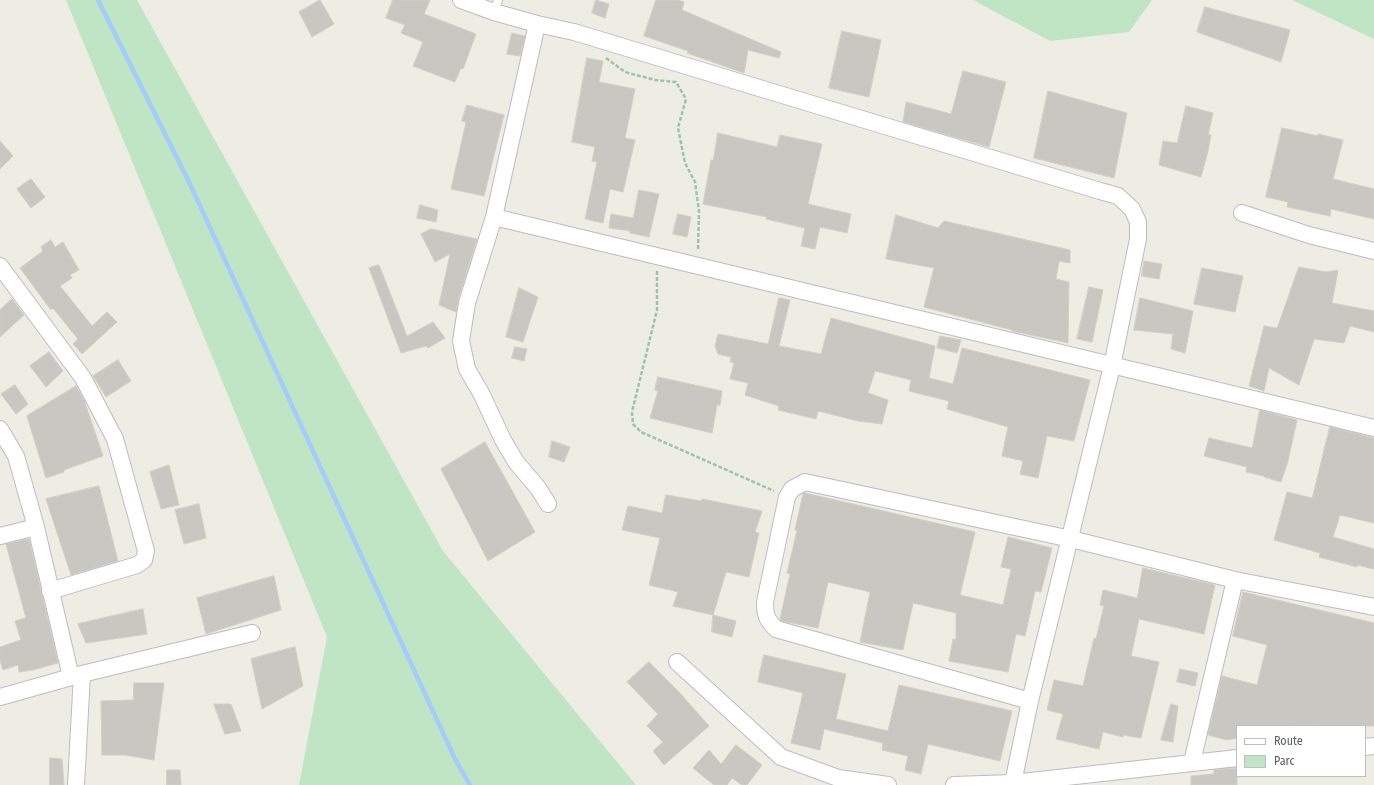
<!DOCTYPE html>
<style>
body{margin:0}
#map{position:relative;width:1374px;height:785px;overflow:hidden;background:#eeede3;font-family:"Fira Sans Condensed",sans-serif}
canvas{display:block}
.legend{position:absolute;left:1236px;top:725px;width:130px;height:52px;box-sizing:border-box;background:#fff;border:1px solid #bdbfc1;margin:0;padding:5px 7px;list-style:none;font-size:12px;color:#5b5e64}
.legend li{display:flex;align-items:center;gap:8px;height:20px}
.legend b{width:20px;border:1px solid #bdbfc1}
</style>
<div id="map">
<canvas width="1374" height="785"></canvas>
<ul class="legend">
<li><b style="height:5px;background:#fff"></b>Route</li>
<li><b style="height:11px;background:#c0e5c5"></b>Parc</li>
</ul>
</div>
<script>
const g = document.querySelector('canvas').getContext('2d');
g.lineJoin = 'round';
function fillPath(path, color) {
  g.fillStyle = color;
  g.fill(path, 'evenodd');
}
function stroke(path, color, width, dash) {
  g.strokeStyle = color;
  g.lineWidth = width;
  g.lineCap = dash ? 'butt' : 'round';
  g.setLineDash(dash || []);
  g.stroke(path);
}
fillPath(new Path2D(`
 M66 0H137L443 551 636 785H299L327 637Z
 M973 0H1152L1129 32 1050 41Z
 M1292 0H1374V39Z`), '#c0e5c5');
stroke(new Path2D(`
 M98 0 189 182 455 759 470 785`), '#a4ccfd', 4.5);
const building = new Path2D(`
 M320 0 334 24 312 37 299 12Z
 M393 0H430L424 14 476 34 463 69 461 68 455 82 413 66 423 42 401 33 405 25 386 18Z
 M596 0 609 4 605 18 592 13Z
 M656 0H678L684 2 682 10 781 52 779 58 748 50 744 73 687 53 688 51 644 36Z
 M1205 7 1290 30 1281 62 1197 32Z
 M842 31 881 40 869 97 829 88Z
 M512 33 525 36 520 56 507 54Z
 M587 58 603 61 599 82 635 89 625 138 635 140 623 192 610 189 603 223 585 219 597 162 592 161 595 147 572 142Z
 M963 71 1006 82 989 147 903 122 906 102 951 114Z
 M1048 91 1127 113 1114 178 1034 158Z
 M467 105 504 115 484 196 451 189 466 122 462 121Z
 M1186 106 1213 113 1208 135H1211L1208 151 1201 177 1159 165 1163 141 1177 143Z
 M1282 128 1318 136V134L1343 140 1333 179 1374 189V219L1331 209 1330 216 1287 207 1288 202 1266 197Z
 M718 133 777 147 780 135 822 144 808 204 851 214 847 233 820 227 815 249 801 246 805 228 766 219 767 217 703 204 711 160H713Z
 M0 141 13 156 0 169Z
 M31 179 45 197 31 208 17 189Z
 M639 190 659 194 649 237 630 233V231L609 228 611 214 633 218Z
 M420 205 438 210 436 222 417 218Z
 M678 214 691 217 687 237 673 234Z
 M896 215 938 228 944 221 1070 250V263L1059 261 1056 279 1069 282 1068 343 1012 331V330L924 307 934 268 886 259Z
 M431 229 477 239 458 300 456 312 439 305 450 254 435 262 421 234Z
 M51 240 55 247 63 242 79 270 70 275 72 278 60 286 92 326 107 312 117 322 82 354 73 344 78 339 53 308 51 310 20 268 43 251 41 247Z
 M1144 261 1162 264 1159 279 1142 276Z
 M379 265 407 336 433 322 445 338 428 348 426 346 401 353 369 268Z
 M1299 267 1326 272 1338 270 1332 303 1374 311V332L1350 326 1344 343 1314 339 1299 385 1269 368 1264 391 1249 386 1264 326 1277 328Z
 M1202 268 1243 276 1235 312 1194 304Z
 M1089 287 1103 290 1092 342 1077 339Z
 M519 288 538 297 523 342 506 337Z
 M779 298 790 300 779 346 821 354 831 318 935 346 929 378 953 384 962 348 1090 380 1074 441 1047 436 1038 478 1020 474 1023 461 1002 456 1008 427 947 409 949 401 909 391 911 380 875 371 868 393 888 400 882 424 858 421 818 411 816 419 778 410 779 406 745 395 748 383 730 379 734 363 730 362 731 357 718 354 715 346 718 334 768 344Z
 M1140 298 1193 311 1185 353 1171 349 1173 334 1134 330Z
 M12 299 24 315 0 337V310Z
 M940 336 961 340 957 353 937 348Z
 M515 347 527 349 524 361 512 358Z
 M49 352 63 371 46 387 30 366Z
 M118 360 131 381 106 397 93 376Z
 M658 377 722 391 720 405H717L712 433 650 418 658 391 655 390Z
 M15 385 28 404 16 414 1 394Z
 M76 386 84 400 103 456 64 470V472L46 478 27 416Z
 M1260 410 1297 420 1288 461 1281 482 1264 477V476L1246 472 1247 467 1204 456 1209 438 1252 448Z
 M1330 427 1374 438V523L1340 515 1333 537 1374 549V569L1357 565V567L1319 557 1320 553 1274 540 1287 492 1312 498Z
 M552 441 570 447 564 462 549 457Z
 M485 442 535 532 488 561 441 469Z
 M169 465 179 505 161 509 150 472Z
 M99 486 118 561 71 575 46 499Z
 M805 493 975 532 960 595 1003 605 1011 569 1001 567 1008 537 1052 548 1041 592 1035 591 1025 636 1016 634 1008 672 949 661 953 639 956 640V613L913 603 903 650 860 642 870 592 828 582 818 628 781 621 780 619 790 574 787 573 797 531 795 530 803 494Z
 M666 495 701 501 702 499 762 511 755 532 759 533 749 577 726 572 713 615 673 606 678 592 649 585 660 538 622 530 628 506 662 513Z
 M199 504 206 538 184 544 175 510Z
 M29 539 58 663 33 670 19 672 18 665 3 670 0 661V647L21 640 15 621 26 618 6 544Z
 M1143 568 1215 585 1204 634 1139 619 1131 656 1159 662 1141 738 1123 735V737L1103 732 1099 749 1056 739 1063 714 1047 710 1054 680 1083 686 1094 638 1096 639 1104 606 1100 605 1103 590 1137 598Z
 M274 576 281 610 206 634 197 598Z
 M1243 592 1374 623V726H1327V725L1237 726V738L1227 740 1208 735 1222 676 1257 685 1267 645 1233 636Z
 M143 609 147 634 86 643 78 624Z
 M713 615 736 621 732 637 712 632Z
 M295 647 303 686 262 709 251 659Z
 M764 655 846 674 836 719 888 731 899 685 1012 711 1000 761 928 744 921 774 905 770 908 756 882 750 883 743 824 729 820 750 791 743 803 693 758 682Z
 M649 662 679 692 709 726 664 765 653 751 663 742 647 726 658 714 627 682Z
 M1180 669 1198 673 1195 686 1177 682Z
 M134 683H164L154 760 125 755H102L101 701 133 700Z
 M214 704H231L241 731 225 734Z
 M1171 704 1178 706 1173 742 1161 740Z
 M736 745 762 765 747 785H742L732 778 727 785H714L693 768 709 750 721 764Z
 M50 758 62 759 64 785H50Z
 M1237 768V785H1191V776L1214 774V770Z
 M167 770H180L181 785H167Z`);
fillPath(building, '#c8c7c1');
stroke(building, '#d2cfc2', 1);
const lane = new Path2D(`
 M494 12 498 0`);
const street = new Path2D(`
 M461 0 494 12 537 24
 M1242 213 1309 235 1374 251
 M494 217 1374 428
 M0 266 83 378 115 439 146 551 144 560 137 565 50 591
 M0 429 16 456 36 527 71 677
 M548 504 538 488 516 462 503 440 481 393 467 369 461 341 467 303 494 217 537 24 574 32 1100 191 1118 196 1132 209 1138 222V239L1112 366 1030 701 1013 783
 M0 536 36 527
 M677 662 781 757 838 778 888 785
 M0 697 82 674 252 633
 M1030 701 776 629C767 620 765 616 765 602L787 497 792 489 805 482 1071 539 1235 580 1374 607
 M1365 747 1374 746
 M1192 762 1235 580
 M76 785 82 674
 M954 785 1013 783 1237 758`);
stroke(lane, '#bbbcc2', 10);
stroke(street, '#bbbcc2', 18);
stroke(new Path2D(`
 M606 58 625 72 655 80 676 82 686 99 678 128 685 163 695 182 699 211 698 250
 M657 271V310L632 412 633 424 641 432 774 491`), '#9ac5ab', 2.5, [4, 2]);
stroke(lane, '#fff', 8);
stroke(street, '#fff', 16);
</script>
